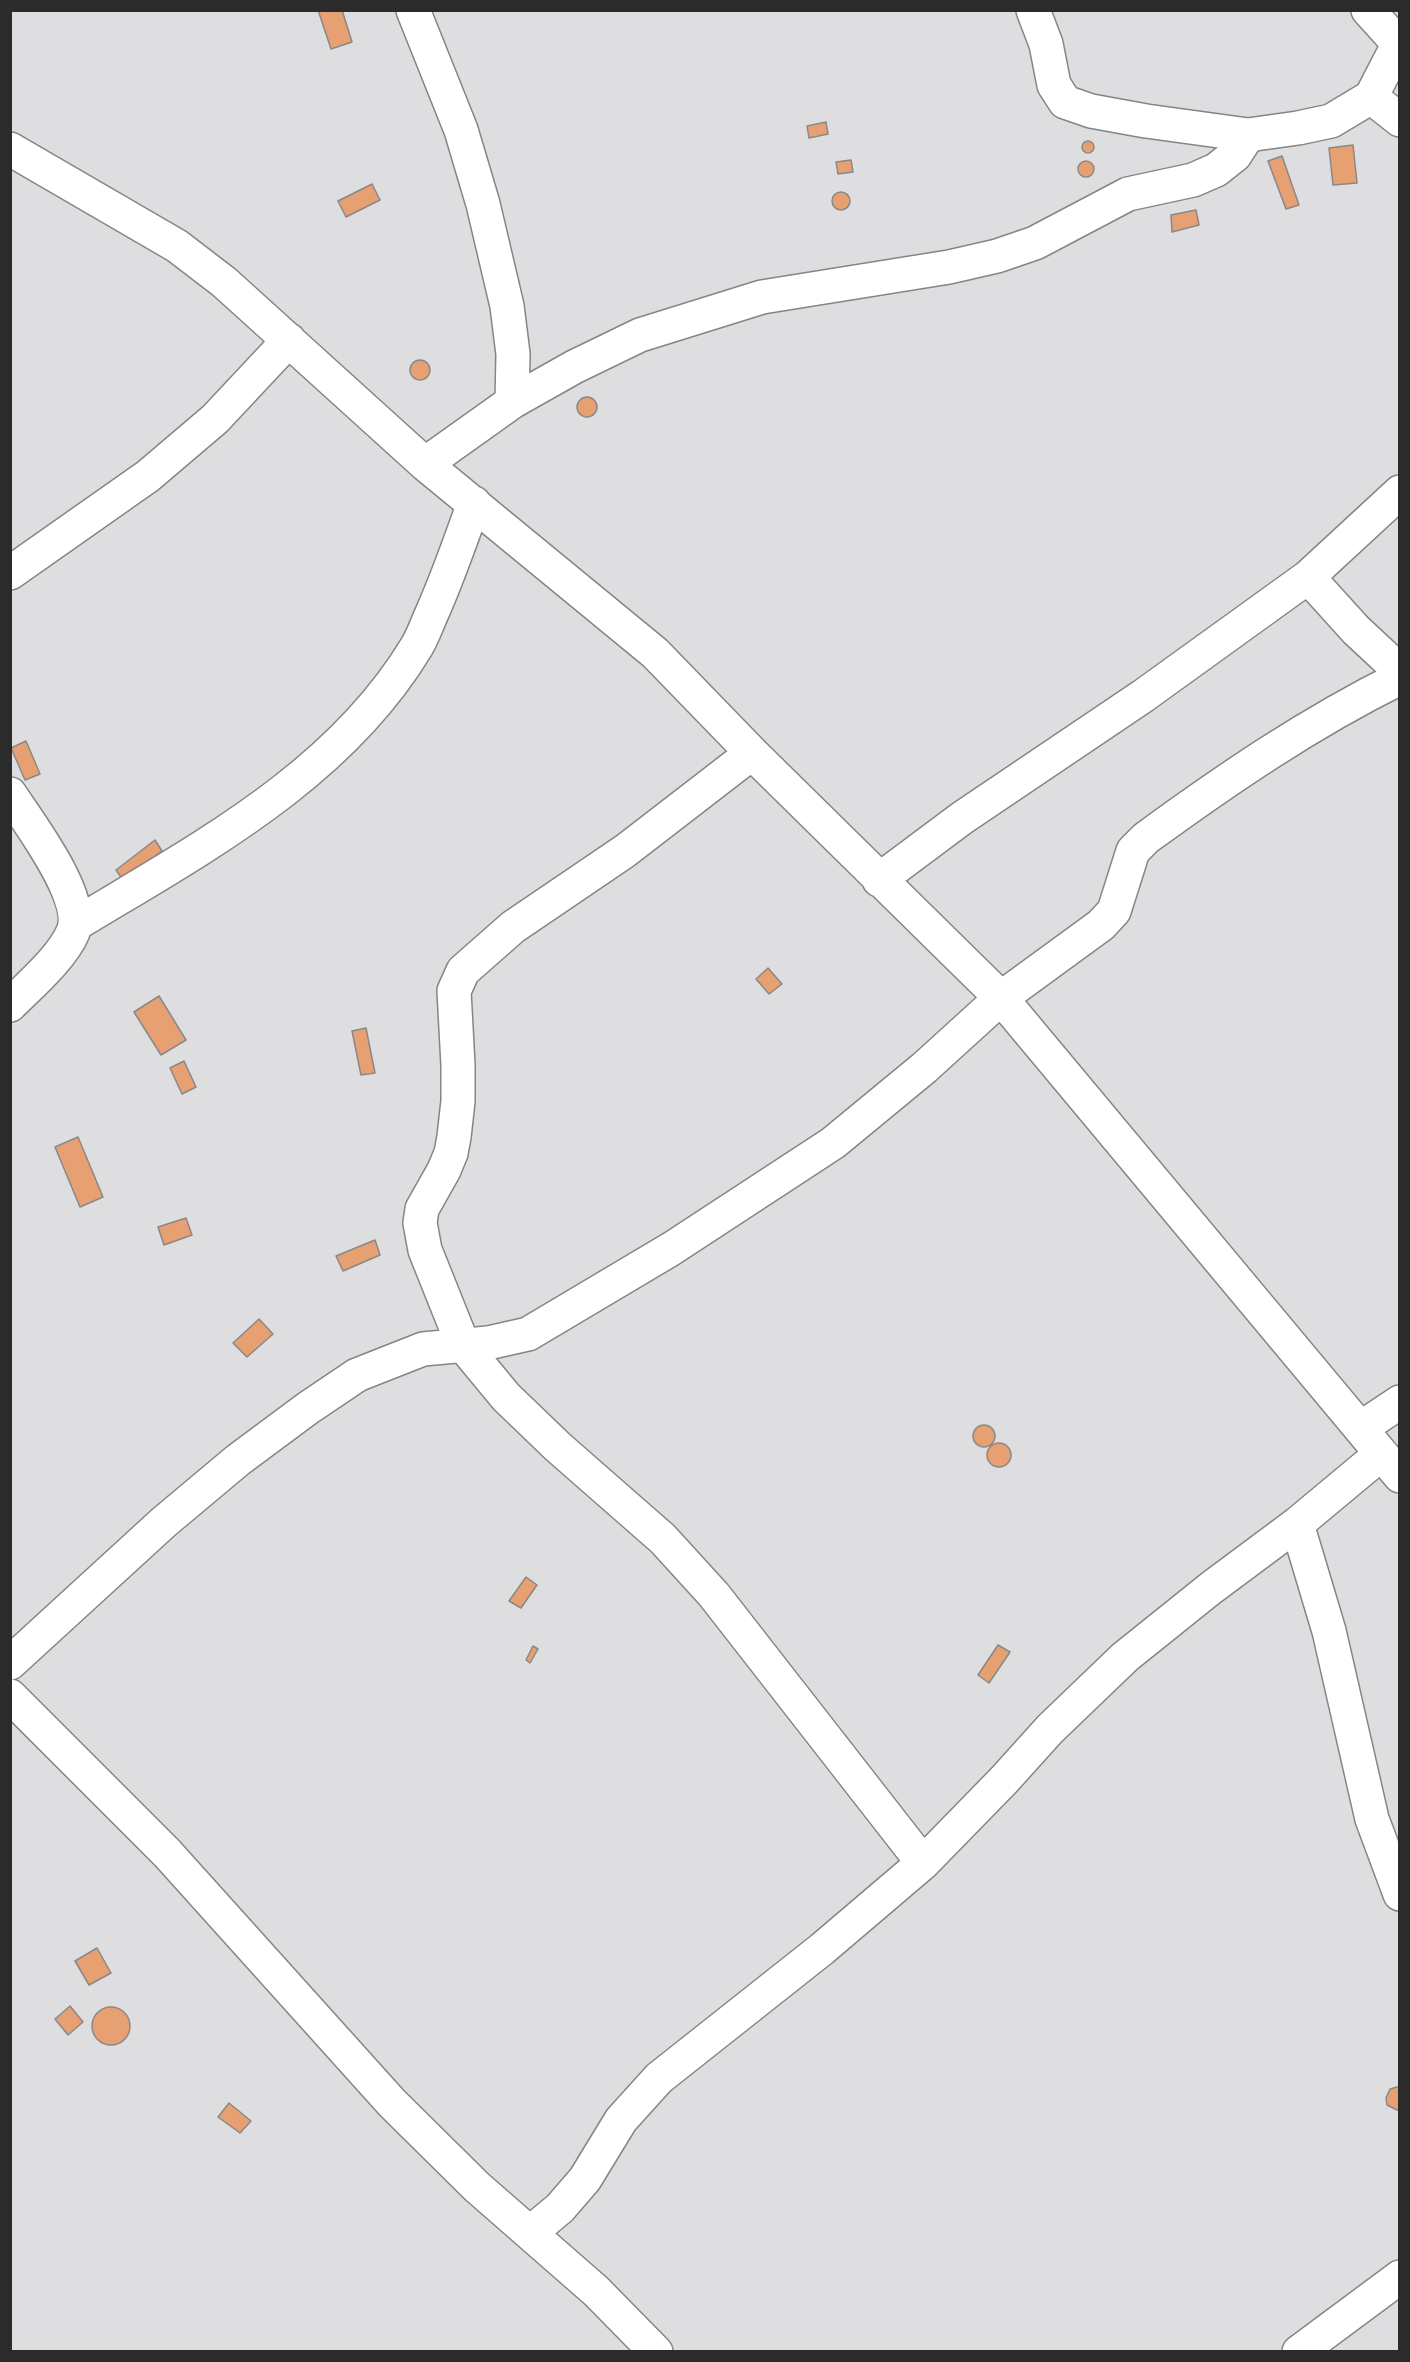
<!DOCTYPE html>
<style>
body{margin:0}
#map{position:relative;width:1410px;height:2362px;overflow:hidden;background:#dedee0;font-family:"Golos Text",sans-serif}
canvas{display:block}
.frame{position:absolute;inset:0;border:12px solid #2b2b2c;pointer-events:none}
</style>
<div id="map">
<canvas width="1410" height="2362"></canvas>
<div class="frame"></div>
</div>
<script>
const g = document.querySelector('canvas').getContext('2d');
g.lineJoin = 'round';
function fillPath(path, color) {
  g.fillStyle = color;
  g.fill(path, 'evenodd');
}
function stroke(path, color, width, dash) {
  g.strokeStyle = color;
  g.lineWidth = width;
  g.lineCap = dash ? 'butt' : 'round';
  g.setLineDash(dash || []);
  g.stroke(path);
}
const building = new Path2D(`
 M318 10H342L352 42 331 49Z
 M826 122 828 134 809 138 807 126Z
 M1082 147a6 6 0 1 1 12 0a6 6 0 1 1-12 0Z
 M1353 145 1357 183 1333 185 1329 148Z
 M1282 156 1299 205 1286 209 1268 161Z
 M851 160 853 172 838 174 836 162Z
 M1078 169a8 8 0 1 1 16 0a8 8 0 1 1-16 0Z
 M372 184 380 200 346 217 338 201Z
 M832 201a9 9 0 1 1 18 0a9 9 0 1 1-18 0Z
 M1196 210 1199 225 1172 232 1171 215Z
 M410 370a10 10 0 1 1 20 0a10 10 0 1 1-20 0Z
 M577 407a10 10 0 1 1 20 0a10 10 0 1 1-20 0Z
 M26 741 40 774 25 780 11 748Z
 M155 840 162 851 123 880 116 870Z
 M768 968 782 984 769 994 756 979Z
 M159 996 186 1040 161 1055 134 1012Z
 M366 1028 375 1073 361 1075 352 1031Z
 M184 1061 196 1087 182 1094 170 1068Z
 M78 1137 103 1197 80 1207 55 1147Z
 M186 1218 192 1235 164 1245 158 1227Z
 M375 1240 380 1255 343 1271 336 1256Z
 M259 1319 273 1334 247 1357 233 1343Z
 M973 1436a11 11 0 1 1 22 0a11 11 0 1 1-22 0Z
 M987 1455a12 12 0 1 1 24 0a12 12 0 1 1-24 0Z
 M526 1577 537 1585 521 1608 509 1601Z
 M998 1645 1010 1652 989 1683 978 1675Z
 M533 1646 538 1649 530 1663 526 1660Z
 M97 1948 111 1973 89 1985 75 1961Z
 M70 2006 83 2022 68 2035 55 2019Z
 M92 2026a19 19 0 1 1 38 0a19 19 0 1 1-38 0Z
 M1397 2087H1400V2109L1397 2110 1387 2105 1386 2098 1390 2089Z
 M229 2103 251 2121 240 2133 218 2117Z`);
fillPath(building, '#e7a072');
stroke(building, '#8a8887', 1.5);
const street = new Path2D(`
 M413 10 461 130 483 204 507 306 513 354 512 402
 M1033 10 1046 44 1054 85 1065 102 1091 111 1146 121 1248 135 1298 128 1331 121 1371 97 1400 41
 M1368 10 1397 42
 M1371 97 1400 120
 M10 149 177 246 224 282 425 464 655 653 752 753 1001 998 1400 1476
 M425 464 512 402 574 367 640 335 762 297 949 267 997 256 1035 243 1128 194 1193 180 1216 170 1235 155 1248 135
 M10 573 148 476 215 419 289 340
 M1308 577 1356 630 1400 671
 M752 753 625 851 513 927 463 971 454 991 458 1065V1101L454 1137 451 1153 444 1170 422 1209 420 1223 425 1250 463 1345 506 1397 558 1447 663 1539 714 1595 923 1863
 M10 794C29 823 87 899 73 932 62 958 30 985 10 1005
 M879 880 962 818 1143 696 1308 577 1400 492
 M76 924C201 848 339 776 417 646 423 636 427 624 432 613 448 577 461 540 474 503
 M1361 1428 1400 1402
 M1297 1524 1329 1631 1372 1819 1400 1894
 M10 1663 164 1522 238 1460 308 1408 357 1375 423 1349 488 1343 528 1334 671 1249 833 1143 924 1068 1001 998 1101 925 1114 911 1133 851 1146 838C1227 779 1309 723 1400 678
 M10 1696 167 1853 392 2103 477 2187 596 2291 656 2352
 M530 2233 560 2208 585 2179 621 2120 659 2078 822 1949 923 1863 1004 1780 1050 1729 1125 1657 1211 1588 1297 1524 1381 1454
 M1299 2352 1400 2277`);
stroke(street, '#858587', 36);
stroke(street, '#fff', 33);
</script>
